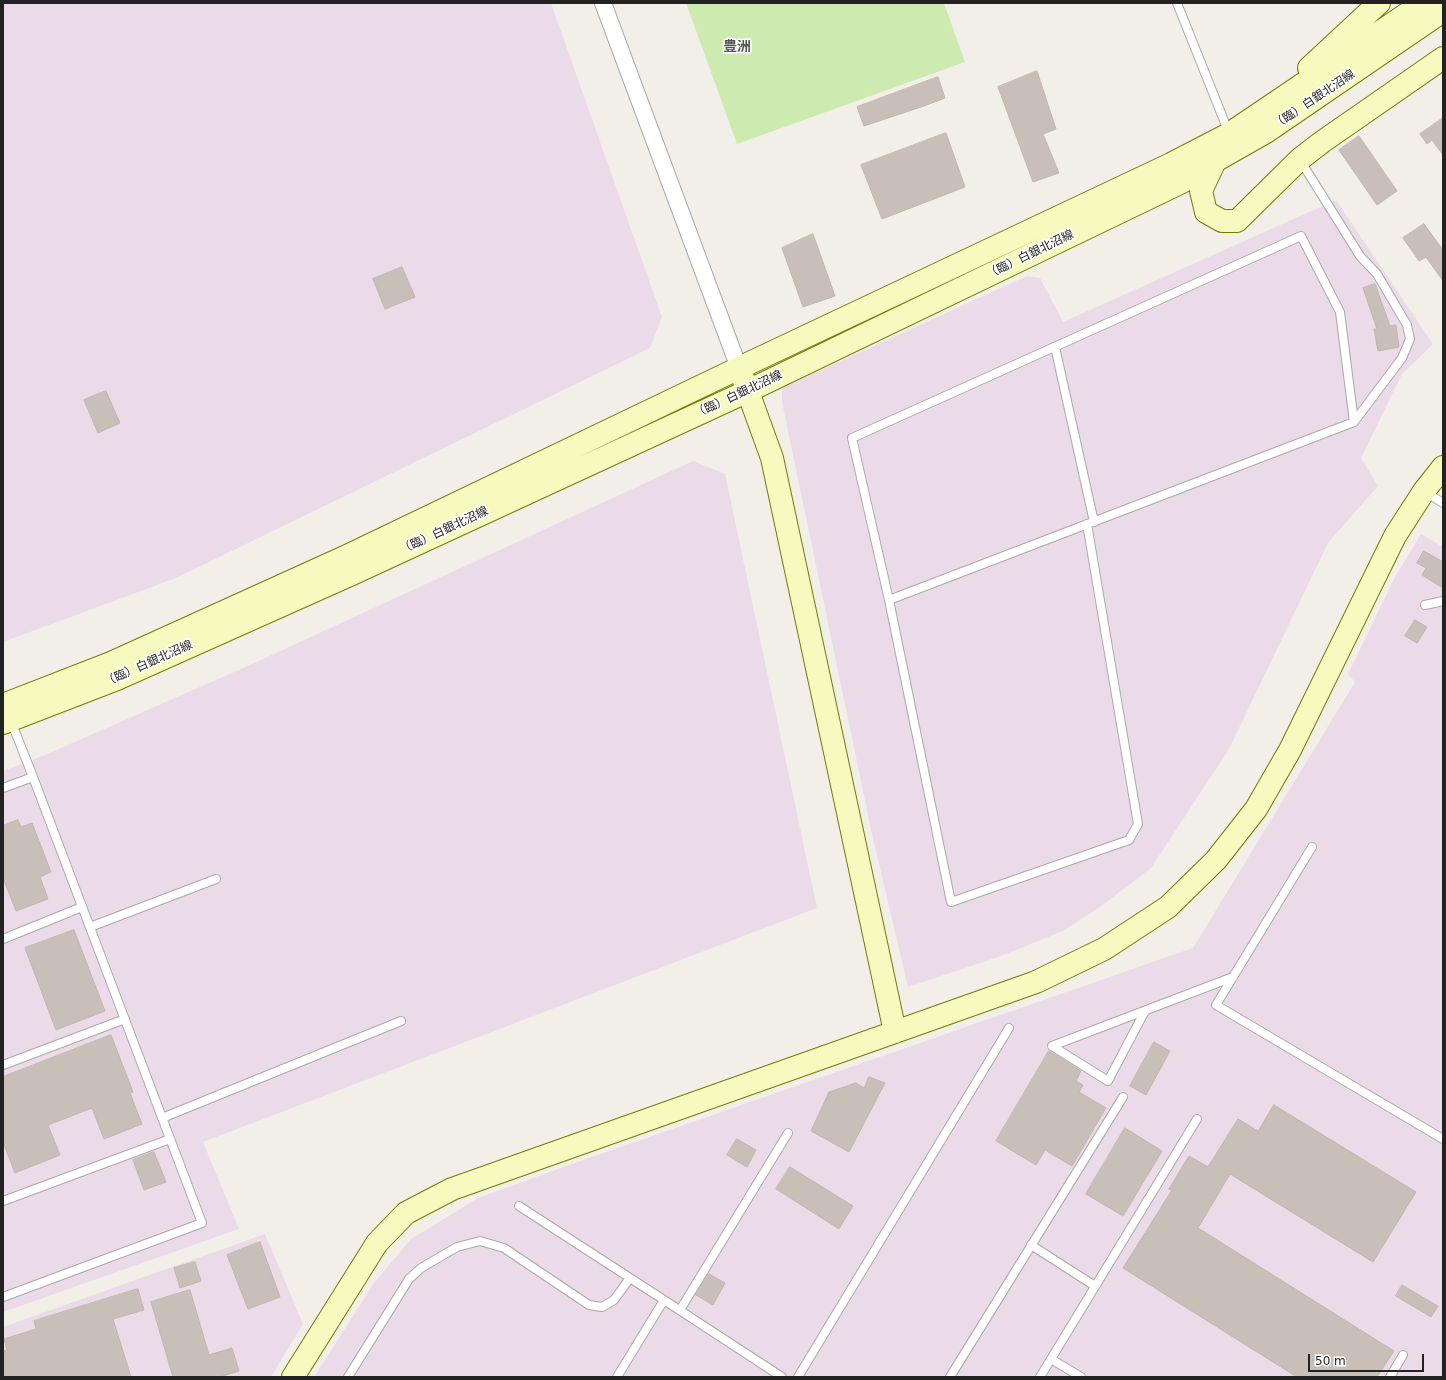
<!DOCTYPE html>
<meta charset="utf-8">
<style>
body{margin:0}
#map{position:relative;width:1446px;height:1380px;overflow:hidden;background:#f2efe9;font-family:"DejaVu Sans",sans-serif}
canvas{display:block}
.frame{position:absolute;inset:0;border:4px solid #222;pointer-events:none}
.scale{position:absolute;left:1308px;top:1354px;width:116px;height:18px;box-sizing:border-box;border:2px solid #222;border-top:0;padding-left:5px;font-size:12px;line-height:14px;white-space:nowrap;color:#222;-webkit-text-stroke:3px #fff;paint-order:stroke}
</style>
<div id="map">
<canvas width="1446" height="1380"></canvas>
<div class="frame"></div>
<div class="scale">50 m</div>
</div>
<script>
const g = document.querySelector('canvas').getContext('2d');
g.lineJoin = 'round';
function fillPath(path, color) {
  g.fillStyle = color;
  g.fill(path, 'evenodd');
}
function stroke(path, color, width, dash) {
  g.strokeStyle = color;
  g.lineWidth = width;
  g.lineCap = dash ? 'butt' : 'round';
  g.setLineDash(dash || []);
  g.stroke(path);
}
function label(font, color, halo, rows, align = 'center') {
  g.font = font + ' "DejaVu Sans","Noto Sans JP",sans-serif';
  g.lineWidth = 3;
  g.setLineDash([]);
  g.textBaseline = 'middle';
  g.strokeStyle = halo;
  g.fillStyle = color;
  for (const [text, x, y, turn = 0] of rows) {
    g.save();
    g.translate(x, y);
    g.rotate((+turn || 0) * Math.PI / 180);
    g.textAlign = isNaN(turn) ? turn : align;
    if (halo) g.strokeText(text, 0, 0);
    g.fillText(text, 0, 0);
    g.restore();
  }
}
fillPath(new Path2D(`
 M3 3H551L662 317 650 348 176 578 3 642Z
 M1336 200 1433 344 1402 374 1361 458 1378 486 1328 543 1229 749 1151 868 1100 907 1063 931 1001 956 908 987 872 834 782 402V388L1027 276 1040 278 1063 322Z
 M693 461 725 474 817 908 203 1142 239 1229 3 1312V771L45 755 250 665Z
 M1421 534 1443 547V1377H314L374 1283 411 1239 478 1198 569 1165 1193 948 1355 682 1348 674 1395 577Z
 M265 1234 303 1324 271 1377H3V1327Z`), '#ebdbe8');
fillPath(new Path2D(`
 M686 3H944L965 62 737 144Z`), '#cdebb0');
const building = new Path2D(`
 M1037 71 1056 129 1043 134 1059 173 1033 182 998 87Z
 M938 77 945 98 924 106 864 126 857 107Z
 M1443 118V155L1432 140 1427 144 1420 134Z
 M946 133 965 187 882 219 861 165Z
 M1359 136 1397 191 1377 205 1339 150Z
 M1424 224 1443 250V281L1426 257 1419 261 1403 238Z
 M813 234 835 296 803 307 782 248Z
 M402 267 415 297 385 309 373 279Z
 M1375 284 1390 326 1396 325 1399 347 1378 351 1374 329H1377L1363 288Z
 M106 391 120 423 98 433 84 400Z
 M1424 551 1443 562V588L1422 575 1426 568 1417 563Z
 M1415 620 1427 627 1417 643 1405 636Z
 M18 820 21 827 32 823 51 872 40 877 48 899 16 911 3 878V826Z
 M74 930 105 1011 56 1030 25 948Z
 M111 1035 133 1092 130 1093 142 1124 104 1139 92 1108 48 1125 60 1155 15 1173 3 1142V1077Z
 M1154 1042 1170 1051 1146 1095 1130 1086Z
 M1049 1051 1081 1071 1076 1081 1083 1085 1079 1092 1106 1108 1072 1166 1045 1150 1036 1165 996 1141Z
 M869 1077 885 1083 849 1152 811 1131 829 1092 856 1083 864 1088Z
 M1274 1105 1416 1192 1373 1262 1230 1174 1198 1228 1394 1351 1377 1377H1297L1123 1268 1172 1190 1169 1189 1189 1156 1208 1167 1238 1119 1258 1131Z
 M1125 1128 1162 1151 1123 1216 1086 1194Z
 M737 1139 756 1150 747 1167 727 1155Z
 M154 1152 166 1182 144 1190 133 1160Z
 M790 1167 853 1206 839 1229 776 1189Z
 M260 1242 280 1297 248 1309 227 1255Z
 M195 1262 201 1281 180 1288 174 1268Z
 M709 1274 725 1283 713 1305 696 1295Z
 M1402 1285 1438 1306 1431 1317 1396 1296Z
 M138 1289 144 1310 113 1319 131 1377H3V1351L7 1350 4 1339 36 1329 34 1321Z
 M190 1290 209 1355 232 1348 239 1371 219 1377H173L151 1302Z`);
fillPath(building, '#c7bfb8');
stroke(building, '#c4b6ab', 1);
const lane = new Path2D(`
 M1177 3 1229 133
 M1055 347 1094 522
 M1425 492 1443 503
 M1087 524 1138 824 1129 840 951 902 889 600 1354 422 1402 358 1410 339 1407 325 1377 274 1360 256 1300 160
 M889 600 852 438 1301 236 1340 312 1354 422
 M1425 605 1443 601
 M11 721 33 777
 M3 788 33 777 202 1223 3 1297
 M1312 847 1216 1005 1443 1139
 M90 927 216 879
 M3 939 82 907
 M1145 1011 1108 1081 1052 1046 1233 977
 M3 1065 125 1019
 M162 1118 401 1021
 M3 1201 170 1139
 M519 1206 664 1300 617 1377
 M1031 1245 1095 1286
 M664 1300 782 1377
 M680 1310 788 1133
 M1051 1359 1081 1377
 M348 1377 409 1279 421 1268 457 1247 480 1241 504 1248 589 1305 602 1307 614 1300 630 1278
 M798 1377 1009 1028
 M950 1377 1123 1097
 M1040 1377 1197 1119
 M1390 1377 1403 1355`);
const street = new Path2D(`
 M603 3 739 368`);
const secondary = new Path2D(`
 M1309 68 1379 3
 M1215 161 1201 191 1206 212 1222 221H1237L1300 159 1322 142 1443 58
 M743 378 772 458 895 1032
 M3 705 111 663 347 556 739 368 1171 164 1229 134 1423 3
 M3 723 117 679 352 574 748 391 1182 182 1215 161 1266 132 1443 11
 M293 1377 377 1243 406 1213 452 1189 1036 982 1104 949 1168 907 1216 860 1256 809 1290 750 1395 536 1424 491 1443 467`);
stroke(lane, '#a9a9a9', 10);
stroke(street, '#a9a9a9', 18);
stroke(secondary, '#707d05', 24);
stroke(lane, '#fff', 8);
stroke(street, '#fff', 16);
stroke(secondary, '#f7fabf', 22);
label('12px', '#222', '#fff', [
 ["（臨）白銀北沼線",1314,100,-34],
 ["（臨）白銀北沼線",1030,255,-26],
 ["（臨）白銀北沼線",738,395,-25],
 ["（臨）白銀北沼線",444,531,-25],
 ["（臨）白銀北沼線",148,664,-24]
]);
label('bold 14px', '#555', '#fff', [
 ["豊洲",737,47]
]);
</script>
